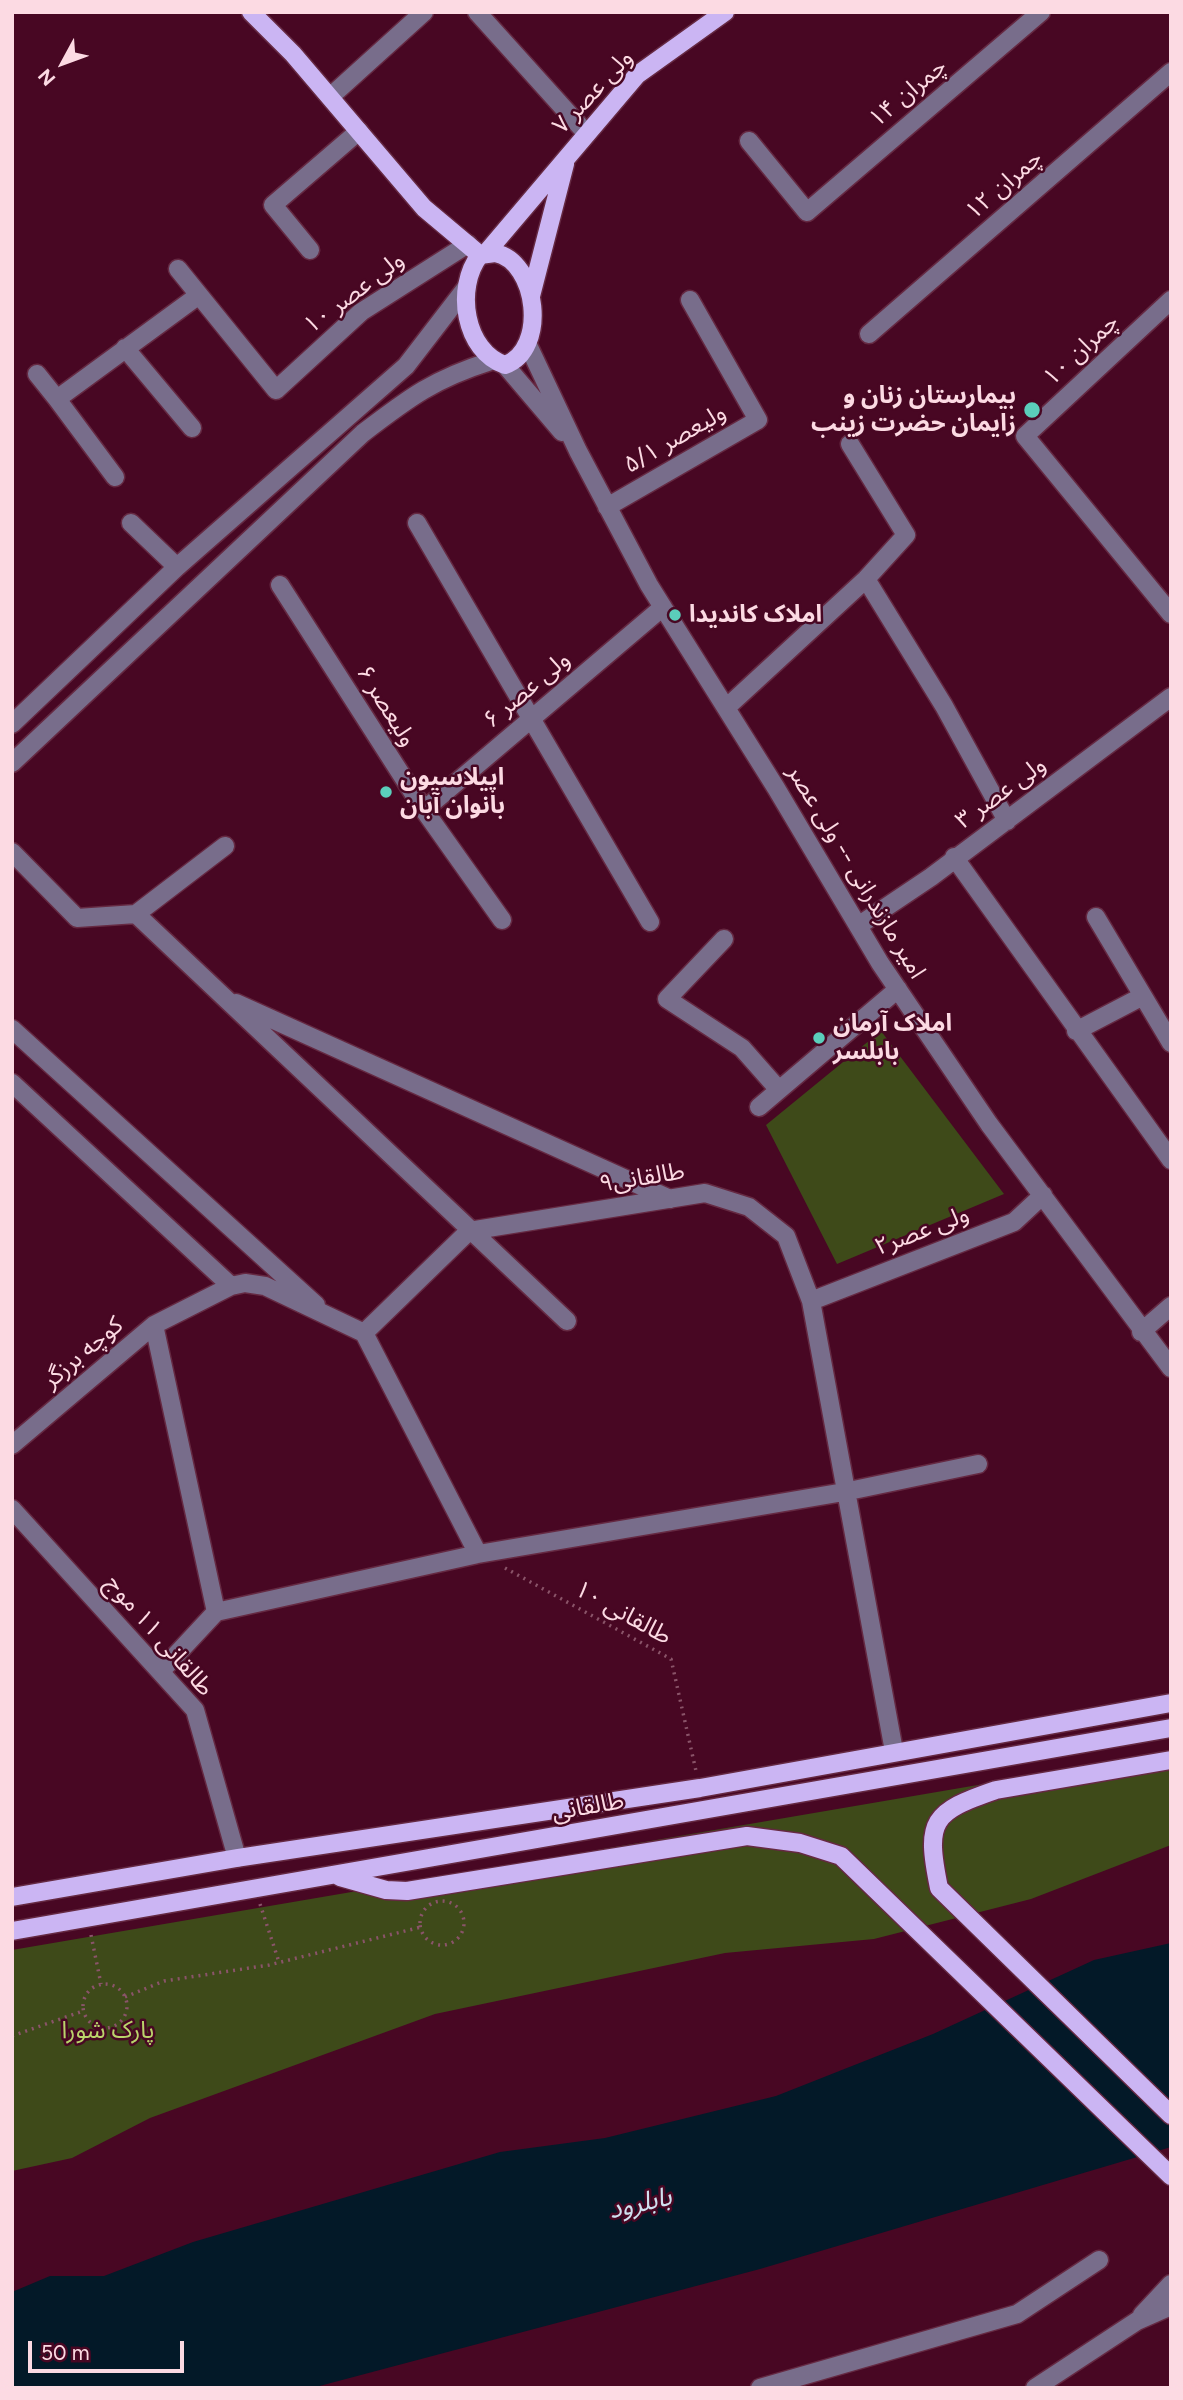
<!DOCTYPE html>
<meta charset="utf-8">
<style>
body{margin:0}
#map{position:relative;width:1183px;height:2400px;overflow:hidden;background:#480723;font-family:Figtree,sans-serif}
canvas{display:block}
.frame{position:absolute;inset:0;border:14px solid #fcdae3;pointer-events:none}
.north{position:absolute;left:28px;top:28px;width:70px;height:70px;-webkit-text-stroke:5px #480723;paint-order:stroke;rotate:229deg;font-size:19px;font-weight:700;line-height:28px;text-align:center;color:#fcdae3}
.north::after{content:'';display:block;margin:auto;width:24px;height:32px;background:#fcdae3;clip-path:polygon(50% 0,100% 100%,50% 72%,0 100%)}
.scale{position:absolute;left:28px;top:2341px;width:156px;height:32px;box-sizing:border-box;border:4px solid #fcdae3;border-top:0;padding-left:9px;font-size:21px;line-height:24px;white-space:nowrap;color:#fcdae3;-webkit-text-stroke:5px #480723;paint-order:stroke}
</style>
<div id="map">
<canvas width="1183" height="2400"></canvas>
<div class="frame"></div>
<div class="north">N</div>
<div class="scale">50 m</div>
</div>
<script>
const g = document.querySelector('canvas').getContext('2d');
g.lineJoin = 'round';
function fillPath(path, color) {
  g.fillStyle = color;
  g.fill(path, 'evenodd');
}
function stroke(path, color, width, dash) {
  g.strokeStyle = color;
  g.lineWidth = width;
  g.lineCap = dash ? 'butt' : 'round';
  g.setLineDash(dash || []);
  g.stroke(path);
}
function label(font, color, halo, rows, align = 'center') {
  g.font = font + ' Figtree,"Noto Sans Arabic",sans-serif';
  g.lineWidth = 5;
  g.setLineDash([]);
  g.textBaseline = 'middle';
  g.strokeStyle = halo;
  g.fillStyle = color;
  for (const [text, x, y, turn = 0] of rows) {
    g.save();
    g.translate(x, y);
    g.rotate((+turn || 0) * Math.PI / 180);
    g.textAlign = isNaN(turn) ? turn : align;
    if (halo) g.strokeText(text, 0, 0);
    g.fillText(text, 0, 0);
    g.restore();
  }
}
fillPath(new Path2D(`
 M881 1031 1004 1194 837 1264 766 1125Z
 M1171 1752V1845L1031 1899 874 1939 725 1953 435 2014 150 2118 72 2158 12 2171V1950Z`), '#3e4a19');
fillPath(new Path2D(`
 M1171 1943V2147L760 2269 312 2388H12V2292L50 2276H104L193 2242 500 2152 605 2138 776 2096 933 2034 1094 1960Z`), '#031928');
const minor = new Path2D(`
 M477 12 586 133
 M330 97 424 12
 M749 141 807 212 1041 12
 M310 250 273 205 359 131
 M178 269 276 390 361 312 468 244
 M1171 300 1025 436 1171 614
 M869 334 1171 72
 M528 345 578 451 649 585 776 788 880 963 989 1124 1171 1368
 M125 348 192 428
 M505 365 562 432
 M37 374 57 399
 M115 477 57 399 199 295
 M607 507 758 420 690 300
 M131 523 177 567
 M417 523 650 922
 M866 579 944 706 1007 821
 M280 585 424 810 502 920
 M726 708 866 579 906 535 850 444
 M12 724 177 567 406 366 466 288
 M12 763 363 433C410 397 434 379 491 361
 M424 810 663 607
 M12 852 77 918 136 914 225 846
 M954 857 1171 1160
 M136 914 567 1321
 M1096 917 1171 1043
 M858 926 931 877 1171 697
 M724 939 667 999 742 1048 779 1090
 M236 1003 670 1199
 M12 1029 316 1305
 M1076 1031 1143 996
 M12 1083 231 1286
 M759 1107 898 989
 M469 1231 705 1193 749 1207 786 1236 811 1301 894 1751
 M811 1301 1014 1222 1043 1195
 M154 1325 216 1612
 M1141 1332 1171 1306
 M364 1333 469 1231
 M12 1445 154 1325 231 1286 245 1283 265 1286 364 1333 478 1554
 M12 1509 195 1710 237 1858
 M161 1671 216 1612 478 1554 844 1492 978 1464
 M1142 2315 1171 2284
 M760 2388 1017 2314 1099 2260
 M1035 2388 1137 2321 1171 2306`);
const major = new Path2D(`
 M251 12 293 54 424 208 480 255
 M486 253 637 75 725 12
 M495 253C538 261 548 350 505 365 465 352 454 288 480 255Z
 M531 296 565 164
 M1171 1760 996 1790C932 1812 925 1820 939 1888L1171 2115
 M340 1877 386 1890 407 1891 747 1836 800 1843 841 1856 1171 2176
 M12 1897 237 1858 700 1788 1171 1703
 M12 1931 1171 1728`);
stroke(minor, '#652942', 21);
stroke(major, '#652942', 21);
stroke(new Path2D(`
 M505 1568 671 1659 696 1771
 M420 1923a22 22 0 1 1 44 0a22 22 0 1 1-44 0Z
 M260 1904 279 1962
 M91 1935 101 1984
 M83 2006a22 22 0 1 1 44 0a22 22 0 1 1-44 0Z
 M125 1997 164 1981 269 1965 421 1927
 M12 2036 83 2011`), '#8a5469', 3.5, [2, 5]);
stroke(minor, '#786d8b', 18);
stroke(major, '#cbb5f3', 18);
for (const [x, y, r, color] of [
 [1032,410,9,"#5bcebb"],
 [675,615,7,"#5bcebb"],
 [386,792,7,"#5bcebb"],
 [819,1038,7,"#5bcebb"]
]) {
  const dot = new Path2D();
  dot.arc(x, y, r, 0, 2 * Math.PI);
  g.fillStyle = color;
  g.fill(dot);
  stroke(dot, '#480723', 2.5);
}
label('24px', '#fcdae3', '#480723', [
 ["ولی عصر ۷",593,92,-47],
 ["چمران ۱۴",908,93,-40],
 ["چمران ۱۲",1004,185,-41],
 ["ولی عصر ۱۰",354,293,-37],
 ["چمران ۱۰",1081,350,-43],
 ["ولیعصر ۵/۱",675,439,-30],
 ["ولی عصر ۶",527,690,-40],
 ["ولیعصر ۶",386,706,58],
 ["ولی عصر ۳",1001,793,-36],
 ["امیر مازندرانی -- ولی عصر",856,872,59],
 ["طالقانی۹",642,1178,-9],
 ["ولی عصر۲",922,1231,-21],
 ["کوچه برزگر",83,1353,-40],
 ["طالقانی ۱۰",623,1613,29],
 ["طالقانی ۱۱ موج",159,1636,49],
 ["طالقانی",588,1807,-10]
]);
label('bold 24px', '#fcdae3', '#480723', [
 ["بیمارستان زنان و",1016,396,"right"],
 ["زایمان حضرت زینب",1016,424,"right"],
 ["املاک کاندیدا",689,615],
 ["اپیلاسیون",400,778],
 ["بانوان آبان",400,806],
 ["املاک آرمان",833,1024],
 ["بابلسر",833,1052]
], 'left');
label('24px', '#bad46b', '#480723', [
 ["پارک شورا",108,2031]
]);
label('italic 26px', '#cfe1ef', '#480723', [
 ["بابلرود",640,2204,-13]
]);
</script>
